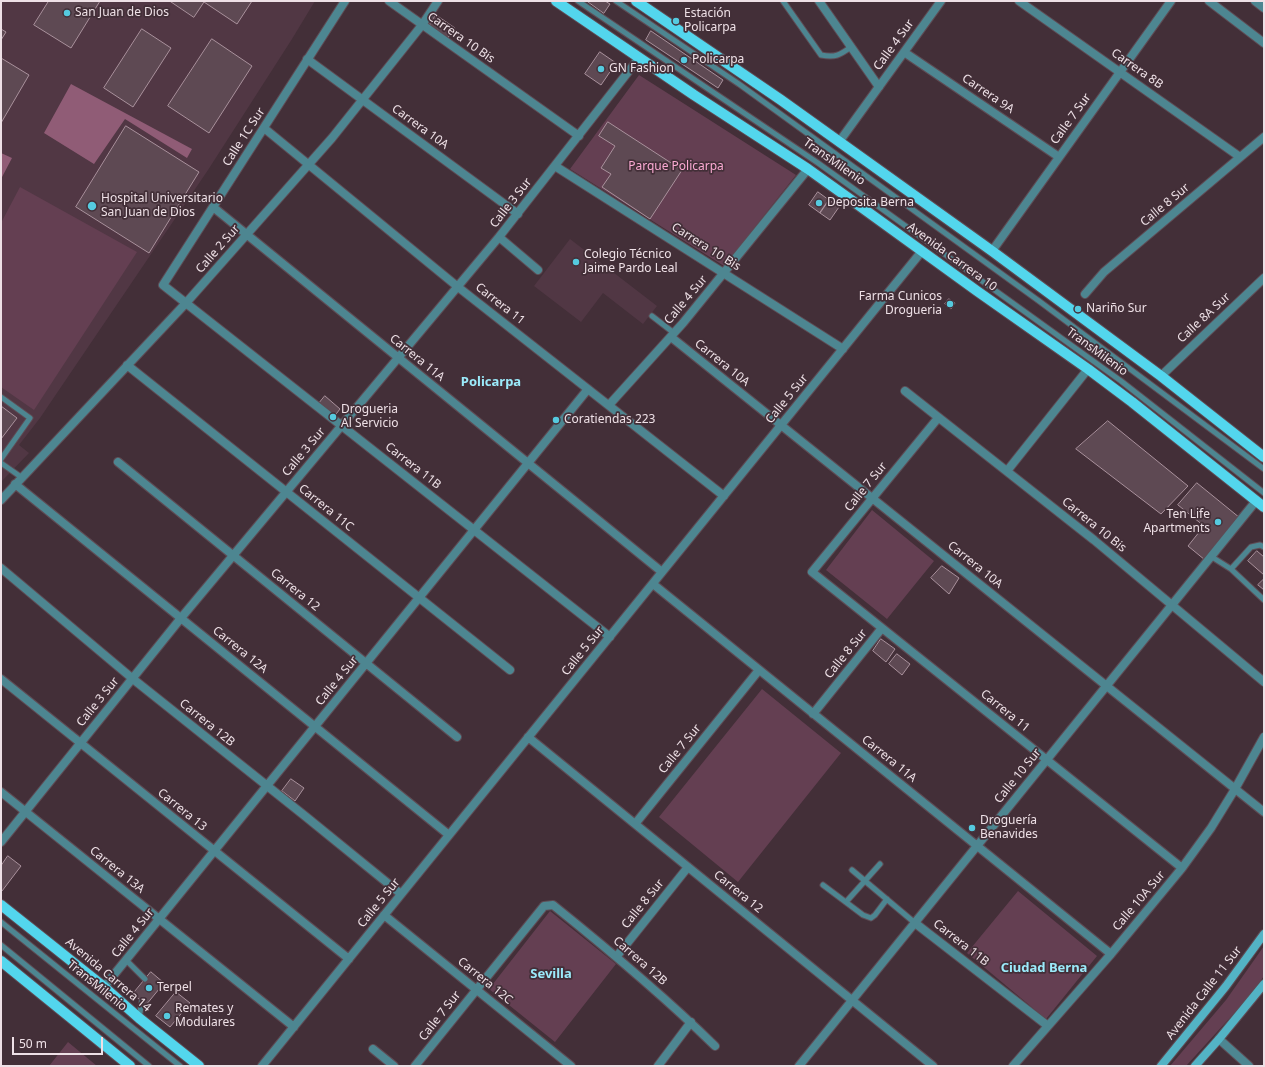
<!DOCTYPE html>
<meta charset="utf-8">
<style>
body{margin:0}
#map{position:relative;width:1265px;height:1067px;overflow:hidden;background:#432f38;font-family:"Noto Sans",sans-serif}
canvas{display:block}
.frame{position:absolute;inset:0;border:2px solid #eee0e6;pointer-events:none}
.scale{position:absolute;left:12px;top:1037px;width:91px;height:18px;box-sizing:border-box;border:2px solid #eee0e6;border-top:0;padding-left:5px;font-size:12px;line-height:14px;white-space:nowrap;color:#eee0e6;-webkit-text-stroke:3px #432f38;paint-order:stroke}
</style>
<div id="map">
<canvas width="1265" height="1067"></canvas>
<div class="frame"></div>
<div class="scale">50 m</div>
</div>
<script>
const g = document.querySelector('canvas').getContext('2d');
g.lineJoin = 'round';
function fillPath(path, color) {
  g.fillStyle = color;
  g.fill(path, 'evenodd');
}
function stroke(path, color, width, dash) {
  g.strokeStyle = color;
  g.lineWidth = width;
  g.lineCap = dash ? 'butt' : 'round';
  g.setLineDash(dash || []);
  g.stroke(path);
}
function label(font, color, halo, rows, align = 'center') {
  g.font = font + ' "Noto Sans",sans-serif';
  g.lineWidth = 3.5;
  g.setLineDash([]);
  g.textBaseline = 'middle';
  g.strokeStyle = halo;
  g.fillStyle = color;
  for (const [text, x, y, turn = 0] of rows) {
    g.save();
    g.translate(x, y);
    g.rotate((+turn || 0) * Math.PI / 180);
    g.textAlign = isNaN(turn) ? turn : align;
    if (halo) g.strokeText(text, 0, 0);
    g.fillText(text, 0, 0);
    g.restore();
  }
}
fillPath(new Path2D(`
 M1 1H315L292 39 208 170 40 418 19 445 29 453 1 482Z
 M570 239 657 306 643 324 603 293 581 322 534 286Z`), '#513744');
fillPath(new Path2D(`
 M639 75 796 175 724 266 570 169Z
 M20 187 137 252 34 410 1 387V223Z
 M872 510 934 561 887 619 826 570Z
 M762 689 841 753 738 882 659 817Z
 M1018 891 1097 956 1046 1019 967 953Z
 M550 911 616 964 555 1042 489 989Z
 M1264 946V976L1247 999 1186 1066H1170L1226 1000Z
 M68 1042 97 1066H49Z`), '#643f52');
fillPath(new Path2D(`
 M71 84 192 149 187 158 125 119 94 164 44 133Z
 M1 153 12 158 1 179Z`), '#905c76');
const building = new Path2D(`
 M49 1H100L71 48 34 25Z
 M170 1H252L237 24 204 2 194 17Z
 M587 1H605L610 4 604 13Z
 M436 15 455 28 447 39 431 27 430 24Z
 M1 29 6 32 1 40Z
 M142 29 171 48 133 107 104 88Z
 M651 31 723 80 718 88 646 40Z
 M212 39 252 66 209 133 168 106Z
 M600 52 616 63 601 85 585 74Z
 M1 58 29 75 1 123Z
 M608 122 682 170 650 219 602 187 611 174 601 168 615 146 599 136Z
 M126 126 199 172 149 253 76 207Z
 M818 192 829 200 820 213 809 205Z
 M829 200 839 207 830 220 820 213Z
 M949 299 955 303 951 309 945 304Z
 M325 396 340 409 333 418 317 406Z
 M1 406 17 418 1 439Z
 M1108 421 1188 486 1161 514 1076 449Z
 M1197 483 1240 518 1205 560 1188 546 1204 526 1178 505Z
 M1257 551 1264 557V575L1248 561Z
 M942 566 959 578 949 594 931 578Z
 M1264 579V590L1258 585Z
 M881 639 895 649 886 662 873 651Z
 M897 654 910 664 902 675 889 664Z
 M291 779 304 788 295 801 282 791Z
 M8 856 21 866 2 891 1 890V866Z
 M151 972 164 983 146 1005 133 994Z
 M176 992 190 1003 170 1027 156 1016Z`);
fillPath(building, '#5e4953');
stroke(building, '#a9919c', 1);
const service = new Path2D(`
 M578 1 818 163 1121 381 1264 493
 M616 1 739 84 1039 301 1264 469
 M783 1 821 55C835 58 840 55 851 47
 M652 316 674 333
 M1 397 30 418 1 459
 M1 463 21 477
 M1212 557 1231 569 1264 600
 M1231 569 1251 547 1260 545 1264 547
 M852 870 915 923
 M823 885 863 915 871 918 875 915 887 899
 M846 902 880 864
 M1 922 180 1066
 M1 945 149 1066
 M127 961 145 979
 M139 1018 142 1001`);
const minor = new Path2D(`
 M345 1 163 285 610 637
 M389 1 579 136
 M819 1 879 87
 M1019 1 1240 157
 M1209 1 1264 43
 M1255 1 1264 8
 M904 52 1059 157
 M307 59 518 214
 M264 128 458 287 724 496
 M839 142 941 1
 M555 166 843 349
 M213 207 662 572
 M499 237 538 270
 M992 251 1171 1
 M1085 294 1104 272 1264 137
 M671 337 1264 812
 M127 365 510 670
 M1161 376 1264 278
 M905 391 1094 540 1264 682
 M609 405 683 323 808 169
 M938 418 812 572 1182 868
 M118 462 457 737
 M1007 471 1088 369
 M15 484 449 835
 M1 500 186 303 332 138 422 25 438 1
 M1 568 133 679 305 816 401 894
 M653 584 1111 954
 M1 679 349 959
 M813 714 882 628
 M528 737 933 1066
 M1 792 294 1027
 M635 824 759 670
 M1 842 181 618 499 237 639 58
 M384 915 571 1066
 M915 923 1048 1026
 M617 956 688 867
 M104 987 588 389
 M1219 1039 1249 1066
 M373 1049 394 1066
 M262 1066 922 251
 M415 1066 544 906 553 905C609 950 664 996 715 1046
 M658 1066 691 1022
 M799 1066 1256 501
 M1013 1066 1111 954 1182 868 1211 828 1235 789 1264 737`);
const secondary = new Path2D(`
 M1161 1066 1226 986 1264 934
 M1195 1066 1219 1039 1264 984`);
const primary = new Path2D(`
 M556 1 694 95 808 169 850 199 977 291 1088 369 1132 402 1264 507
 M636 1 781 100 992 251 1161 376 1264 457
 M1 905 104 987 139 1018 199 1066
 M1 961 130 1066`);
stroke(service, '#5e4b54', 7);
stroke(minor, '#5e4b54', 10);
stroke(secondary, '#5e4b54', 10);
stroke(primary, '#5e4b54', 12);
stroke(service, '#4d8691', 5);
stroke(minor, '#4d8691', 8);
stroke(secondary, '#53b3c5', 8);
stroke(primary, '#53d6ed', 10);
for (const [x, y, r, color] of [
 [67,13,4,"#55cadf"],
 [676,21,4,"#55cadf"],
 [684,60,4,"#55cadf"],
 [601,69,4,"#55cadf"],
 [819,203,4,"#55cadf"],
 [92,206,5,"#55cadf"],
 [576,262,4,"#55cadf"],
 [950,304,4,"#55cadf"],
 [1078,309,4,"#55cadf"],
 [333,417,4,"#55cadf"],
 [556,420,4,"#55cadf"],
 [1218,522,4,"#55cadf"],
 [972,828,4,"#55cadf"],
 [149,988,4,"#55cadf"],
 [167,1016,4,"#55cadf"]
]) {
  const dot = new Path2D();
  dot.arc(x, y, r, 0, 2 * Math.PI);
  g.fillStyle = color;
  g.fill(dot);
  stroke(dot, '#432f38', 1.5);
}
label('12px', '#eee0e6', '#432f38', [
 ["San Juan de Dios",75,13],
 ["Estación",684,14],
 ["Policarpa",684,28],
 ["Policarpa",692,60],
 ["GN Fashion",609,69],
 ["Hospital Universitario",101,199],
 ["San Juan de Dios",101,213],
 ["Deposita Berna",827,203],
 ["Colegio Técnico",584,255],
 ["Jaime Pardo Leal",584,269],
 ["Farma Cunicos",942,297,"right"],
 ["Drogueria",942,311,"right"],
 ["Nariño Sur",1086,309],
 ["Drogueria",341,410],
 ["Al Servicio",341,424],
 ["Coratiendas 223",564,420],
 ["Ten Life",1210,515,"right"],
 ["Apartments",1210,529,"right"],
 ["Droguería",980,821],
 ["Benavides",980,835],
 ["Terpel",157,988],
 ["Remates y",175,1009],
 ["Modulares",175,1023]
], 'left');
label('12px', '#eee0e6', '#432f38', [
 ["Carrera 10 Bis",461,38,35],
 ["Calle 4 Sur",894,45,-54],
 ["Carrera 8B",1137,69,35],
 ["Carrera 9A",988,94,34],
 ["Calle 7 Sur",1071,119,-54],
 ["Carrera 10A",420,127,36],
 ["Calle 1C Sur",244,137,-57],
 ["TransMilenio",834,162,35],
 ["Calle 3 Sur",511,203,-52],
 ["Calle 8 Sur",1165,205,-40],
 ["Carrera 10 Bis",706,247,32],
 ["Calle 2 Sur",218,249,-49],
 ["Avenida Carrera 10",952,257,36],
 ["Calle 4 Sur",686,300,-50],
 ["Carrera 11",500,304,38],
 ["Calle 8A Sur",1204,318,-43],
 ["TransMilenio",1097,352,36],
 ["Carrera 11A",417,358,39],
 ["Carrera 10A",722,363,39],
 ["Calle 5 Sur",787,399,-51],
 ["Calle 3 Sur",304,452,-50],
 ["Carrera 11B",413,466,38],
 ["Calle 7 Sur",866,487,-51],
 ["Carrera 11C",326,508,39],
 ["Carrera 10 Bis",1094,525,39],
 ["Carrera 10A",975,565,39],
 ["Carrera 12",295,590,39],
 ["Carrera 12A",240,650,39],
 ["Calle 5 Sur",583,651,-51],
 ["Calle 8 Sur",846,654,-51],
 ["Calle 4 Sur",337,681,-51],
 ["Calle 3 Sur",98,702,-51],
 ["Carrera 11",1005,711,39],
 ["Carrera 12B",207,723,39],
 ["Calle 7 Sur",680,749,-51],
 ["Carrera 11A",889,759,39],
 ["Calle 10 Sur",1018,776,-51],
 ["Carrera 13",182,810,39],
 ["Carrera 13A",117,870,39],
 ["Carrera 12",738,892,39],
 ["Calle 10A Sur",1139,901,-50],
 ["Calle 5 Sur",379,903,-51],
 ["Calle 8 Sur",643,904,-51],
 ["Calle 4 Sur",133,933,-51],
 ["Carrera 11B",961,943,38],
 ["Carrera 12B",640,961,41],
 ["Avenida Carrera 14",108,975,40],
 ["Carrera 12C",485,981,39],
 ["TransMilenio",97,986,39],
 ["Avenida Calle 11 Sur",1204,993,-52],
 ["Calle 7 Sur",440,1016,-52]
]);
label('12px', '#fbaad3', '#432f38', [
 ["Parque Policarpa",676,167]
]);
label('bold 13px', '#9beafa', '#432f38', [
 ["Policarpa",491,382],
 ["Ciudad Berna",1044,968],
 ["Sevilla",551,974]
]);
</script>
